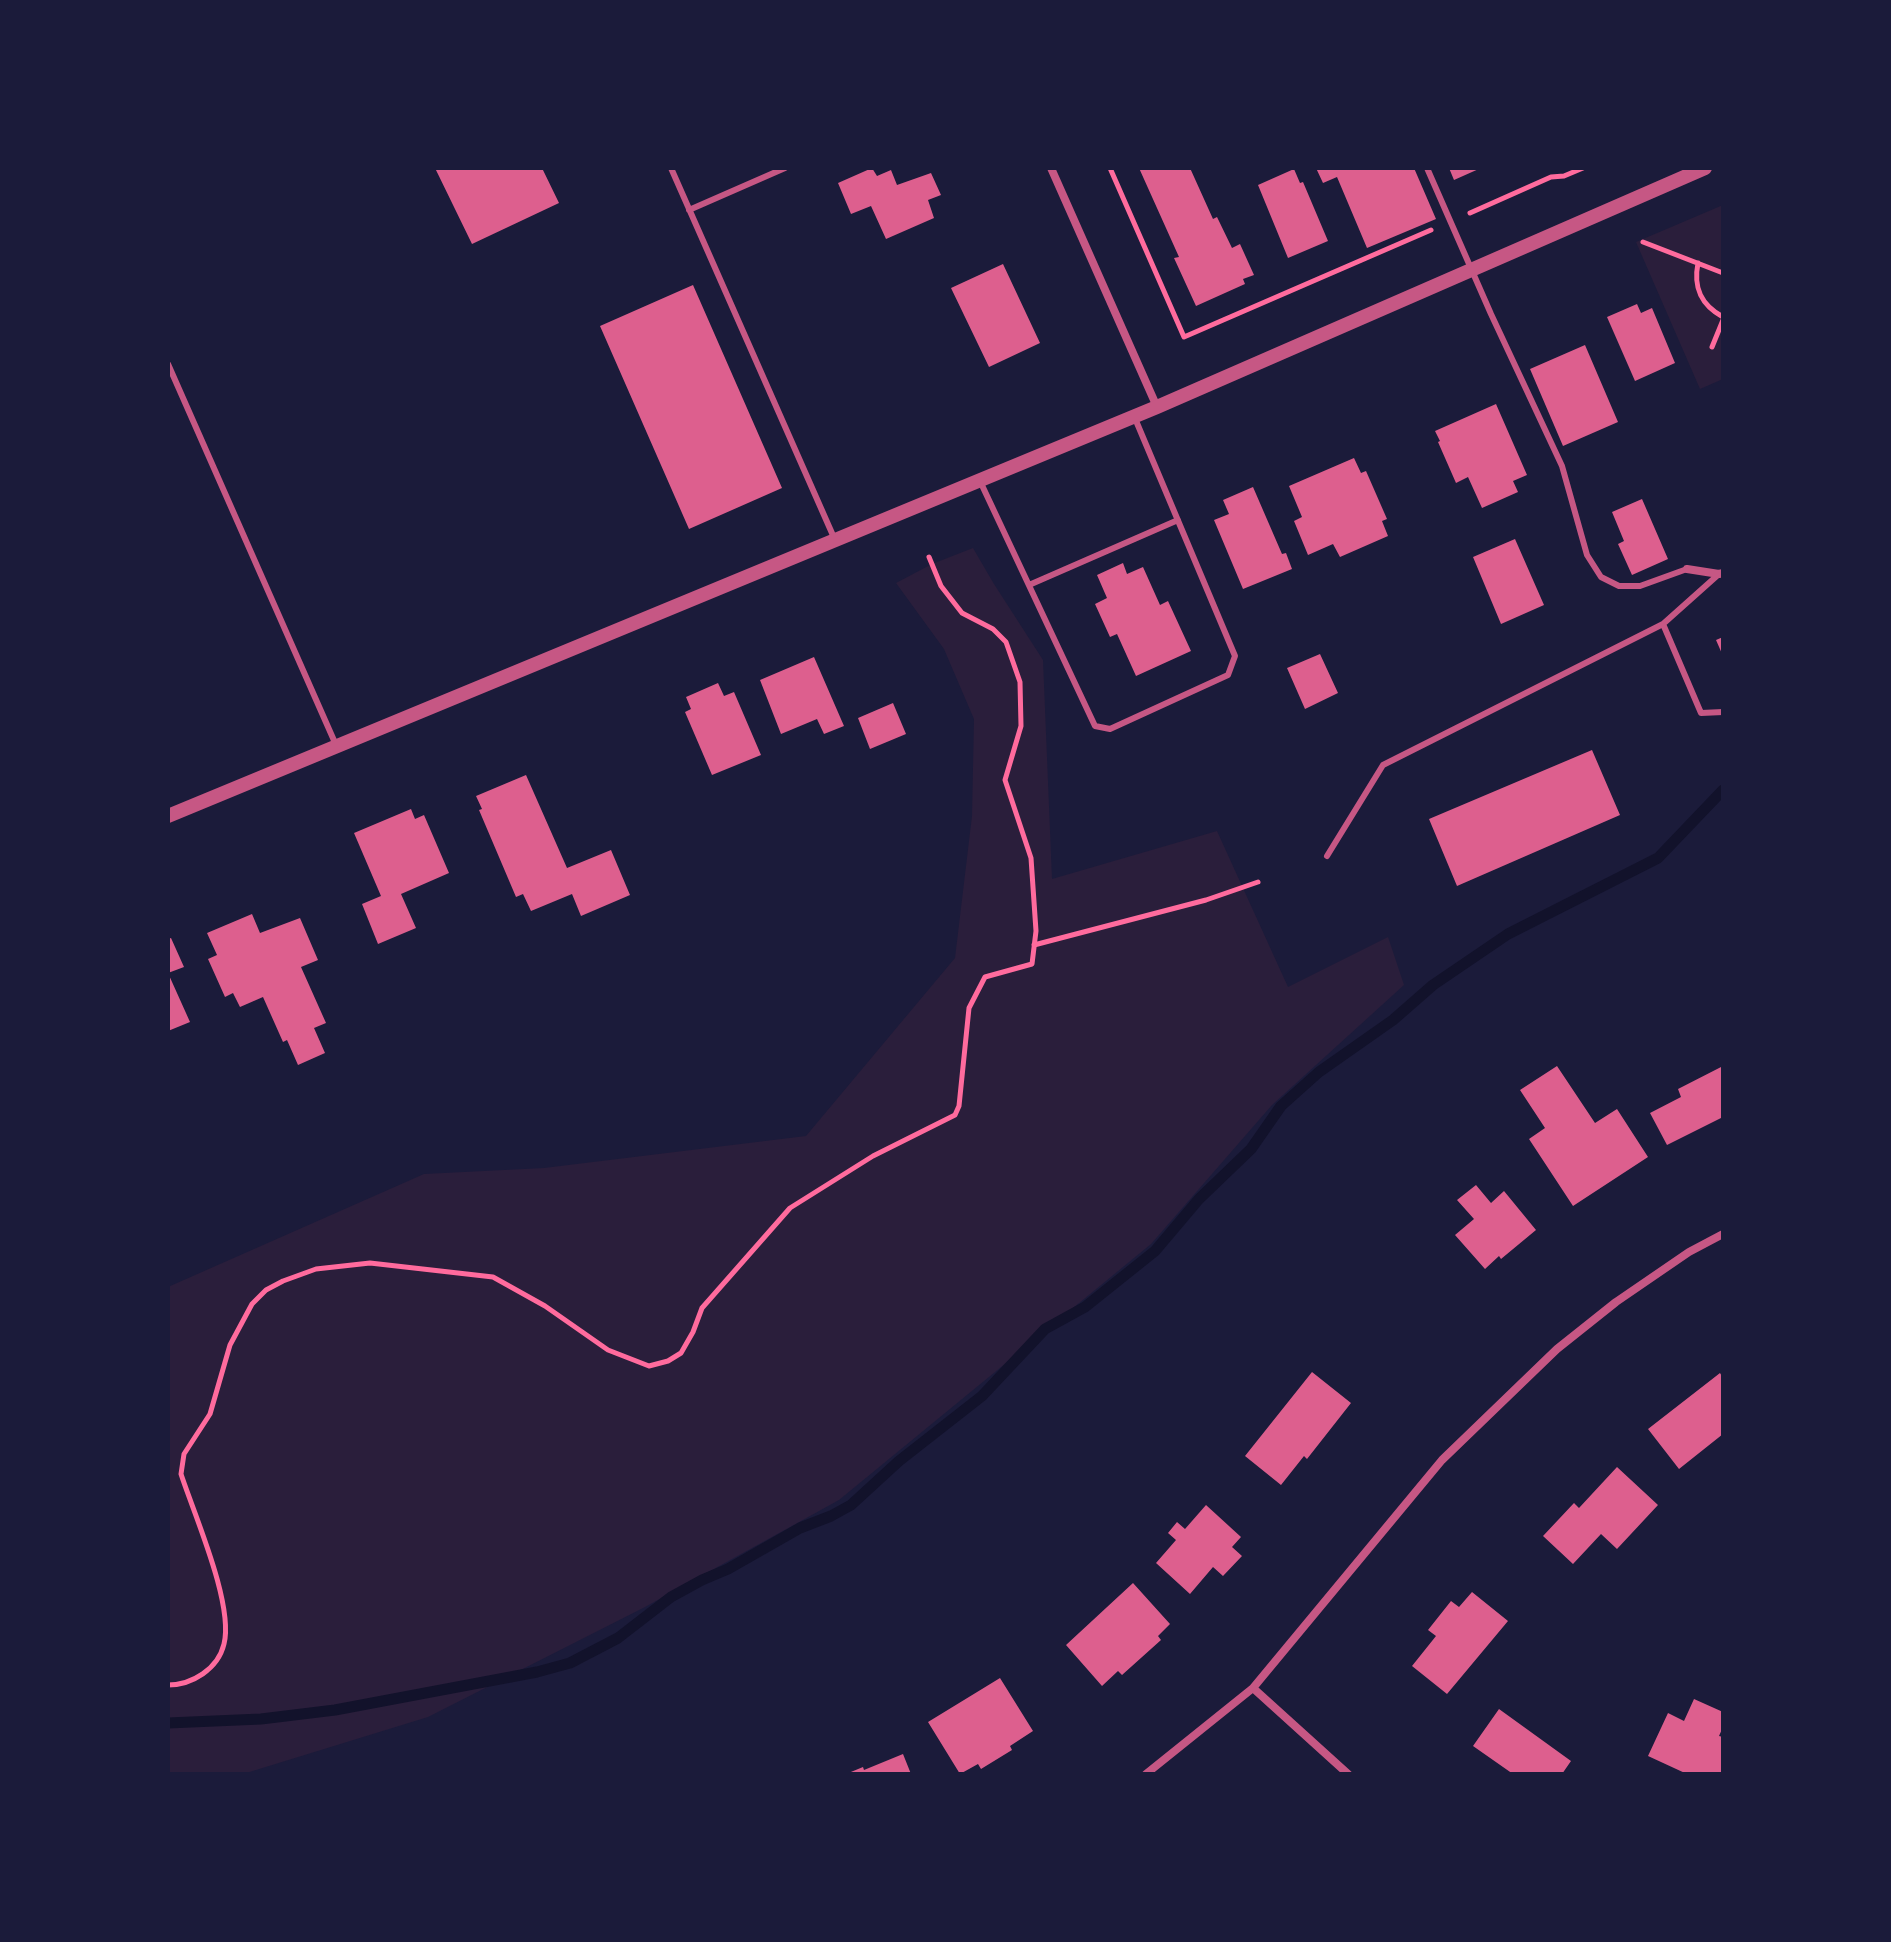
<!DOCTYPE html>
<style>
body{margin:0}
#map{position:relative;width:1891px;height:1942px;overflow:hidden;background:#1b1b3a;font-family:Lora,serif}
canvas{display:block}
.frame{position:absolute;inset:0;border:170px solid #1b1b3a;pointer-events:none}
</style>
<div id="map">
<canvas width="1891" height="1942"></canvas>
<div class="frame"></div>
</div>
<script>
const g = document.querySelector('canvas').getContext('2d');
g.lineJoin = 'round';
function fillPath(path, color) {
  g.fillStyle = color;
  g.fill(path, 'evenodd');
}
function stroke(path, color, width, dash) {
  g.strokeStyle = color;
  g.lineWidth = width;
  g.lineCap = dash ? 'butt' : 'round';
  g.setLineDash(dash || []);
  g.stroke(path);
}
fillPath(new Path2D(`
 M1723 205V379L1700 389 1636 242Z
 M973 548 994 584 1043 660 1052 879 1217 831 1288 987 1388 937 1404 985 1272 1105 1151 1244 839 1500 645 1607 428 1717 243 1774H168V1287L424 1174 544 1168 806 1136 955 958 972 816 974 719 944 649 896 583 932 564Z`), '#2a1e3b');
stroke(new Path2D(`
 M168 1723 261 1719 335 1710 537 1672 570 1663 618 1638 671 1597 702 1580 728 1569 800 1528 831 1516 851 1505 899 1461 982 1396 1045 1329 1085 1307 1155 1251 1199 1199 1251 1149 1281 1106 1319 1072 1393 1020 1433 985 1508 934 1658 858 1723 790`), '#12122b', 11);
fillPath(new Path2D(`
 M435 168H542L559 203 472 244Z
 M872 168 877 176 891 170 897 185 931 173 941 195 928 200 934 218 886 239 871 206 851 214 838 183Z
 M1139 168H1190L1213 219 1217 217 1232 248 1240 244 1254 275 1243 279 1245 284 1196 306 1174 258 1179 257Z
 M1316 168H1414L1436 219 1367 248 1337 177 1323 183Z
 M1449 168H1481L1454 180Z
 M1294 169 1300 183 1303 182 1328 241 1288 258 1258 185Z
 M1003 264 1040 343 989 367 951 288Z
 M693 285 782 488 689 529 600 326Z
 M1637 304 1641 313 1652 308 1675 363 1635 381 1607 317Z
 M1585 345 1618 422 1563 446 1530 369Z
 M1496 404 1527 475 1513 481 1518 492 1482 508 1468 477 1456 483 1438 442 1440 441 1435 431Z
 M1354 458 1361 473 1366 471 1387 519 1382 521 1388 536 1340 557 1333 544 1308 555 1294 521 1302 517 1289 486Z
 M1253 487 1282 554 1286 553 1292 569 1243 589 1214 520 1229 514 1223 500Z
 M1642 499 1668 559 1632 575 1618 544 1624 541 1612 512Z
 M1515 539 1544 605 1501 624 1473 557Z
 M1123 563 1127 574 1143 567 1160 605 1168 601 1191 651 1136 676 1117 634 1110 637 1095 604 1107 598 1097 575Z
 M1723 637V656L1716 640Z
 M1320 654 1338 693 1305 709 1287 668Z
 M814 657 844 726 824 734 817 719 781 734 760 680Z
 M718 683 724 696 734 692 761 755 712 775 685 712 691 709 686 697Z
 M893 703 906 734 870 749 858 718Z
 M1592 750 1620 815 1457 886 1429 819Z
 M526 775 567 868 611 850 630 895 581 916 572 894 531 911 523 894 516 897 479 810 482 809 476 796Z
 M411 809 415 819 424 815 449 873 401 894 416 928 378 944 362 904 381 896 354 833Z
 M252 914 260 933 300 918 318 960 301 967 326 1023 314 1028 325 1053 298 1065 287 1040 283 1042 263 997 240 1007 233 993 225 997 208 959 217 955 207 933Z
 M171 938 184 967 168 973 190 1022 168 1031V939Z
 M1557 1066 1595 1123 1617 1109 1648 1157 1573 1206 1529 1139 1545 1128 1520 1090Z
 M1723 1066V1117L1667 1145 1650 1113 1681 1097 1678 1089Z
 M1476 1185 1491 1203 1504 1191 1536 1230 1501 1259 1499 1256 1485 1269 1455 1235 1474 1219 1457 1200Z
 M1312 1372 1351 1403 1307 1459 1304 1456 1281 1485 1245 1456Z
 M1720 1373 1723 1378V1434L1679 1469 1648 1429Z
 M1617 1467 1658 1505 1617 1549 1601 1534 1573 1564 1543 1536 1574 1503 1579 1508Z
 M1206 1505 1241 1537 1232 1547 1242 1556 1223 1576 1213 1567 1190 1594 1156 1563 1176 1540 1168 1533 1177 1522 1185 1529Z
 M1133 1583 1170 1624 1158 1636 1161 1640 1122 1675 1118 1671 1102 1686 1066 1645Z
 M1472 1592 1508 1621 1447 1694 1412 1666 1436 1636 1428 1630 1451 1601 1459 1607Z
 M1000 1678 1033 1731 1010 1746 1012 1750 981 1769 978 1764 960 1774 928 1722Z
 M1694 1699 1723 1712V1727L1719 1736 1723 1737V1774H1687L1648 1756 1668 1713 1684 1721Z
 M1499 1709 1571 1761 1562 1774H1513L1473 1746Z
 M903 1754 911 1774H846L863 1767 864 1770Z`), '#dd5f8e');
stroke(new Path2D(`
 M1110 168 1184 337 1431 230
 M1470 213 1551 177 1564 176 1583 168
 M1643 242 1723 273
 M1698 263C1693 288 1701 305 1723 317
 M1712 347 1723 320
 M1034 945 1206 900 1258 882
 M168 1685C192 1685 218 1669 224 1644 234 1604 194 1514 181 1474L184 1454 210 1414 230 1345 252 1304 266 1290 283 1281 316 1269 370 1263 493 1277 545 1306 608 1350 649 1366 668 1361 681 1353 693 1332 702 1308 790 1208 873 1156 955 1115 959 1106 969 1008 985 977 1032 964 1036 931 1031 858 1005 780 1021 726 1020 682 1006 642 993 629 962 613 941 586 929 557`), '#ff6b9d', 5);
stroke(new Path2D(`
 M671 168 835 540
 M1427 168 1491 314 1562 466 1587 555 1601 577 1619 586H1640L1687 569
 M689 210 785 168
 M168 364 336 745
 M980 481 1095 726 1110 729 1228 675 1235 656 1134 416
 M1719 574 1663 624 1701 713 1723 712
 M1029 585 1178 520
 M1327 856 1383 765 1663 624`), '#c65784', 6);
stroke(new Path2D(`
 M1051 168 1157 407
 M1687 569 1719 574 1723 573
 M1253 1688 1348 1774
 M1146 1774 1253 1688 1442 1460 1557 1349 1616 1302 1689 1252 1723 1234`), '#c65784', 8);
stroke(new Path2D(`
 M168 816 1157 407 1705 168`), '#c65784', 14);
</script>
